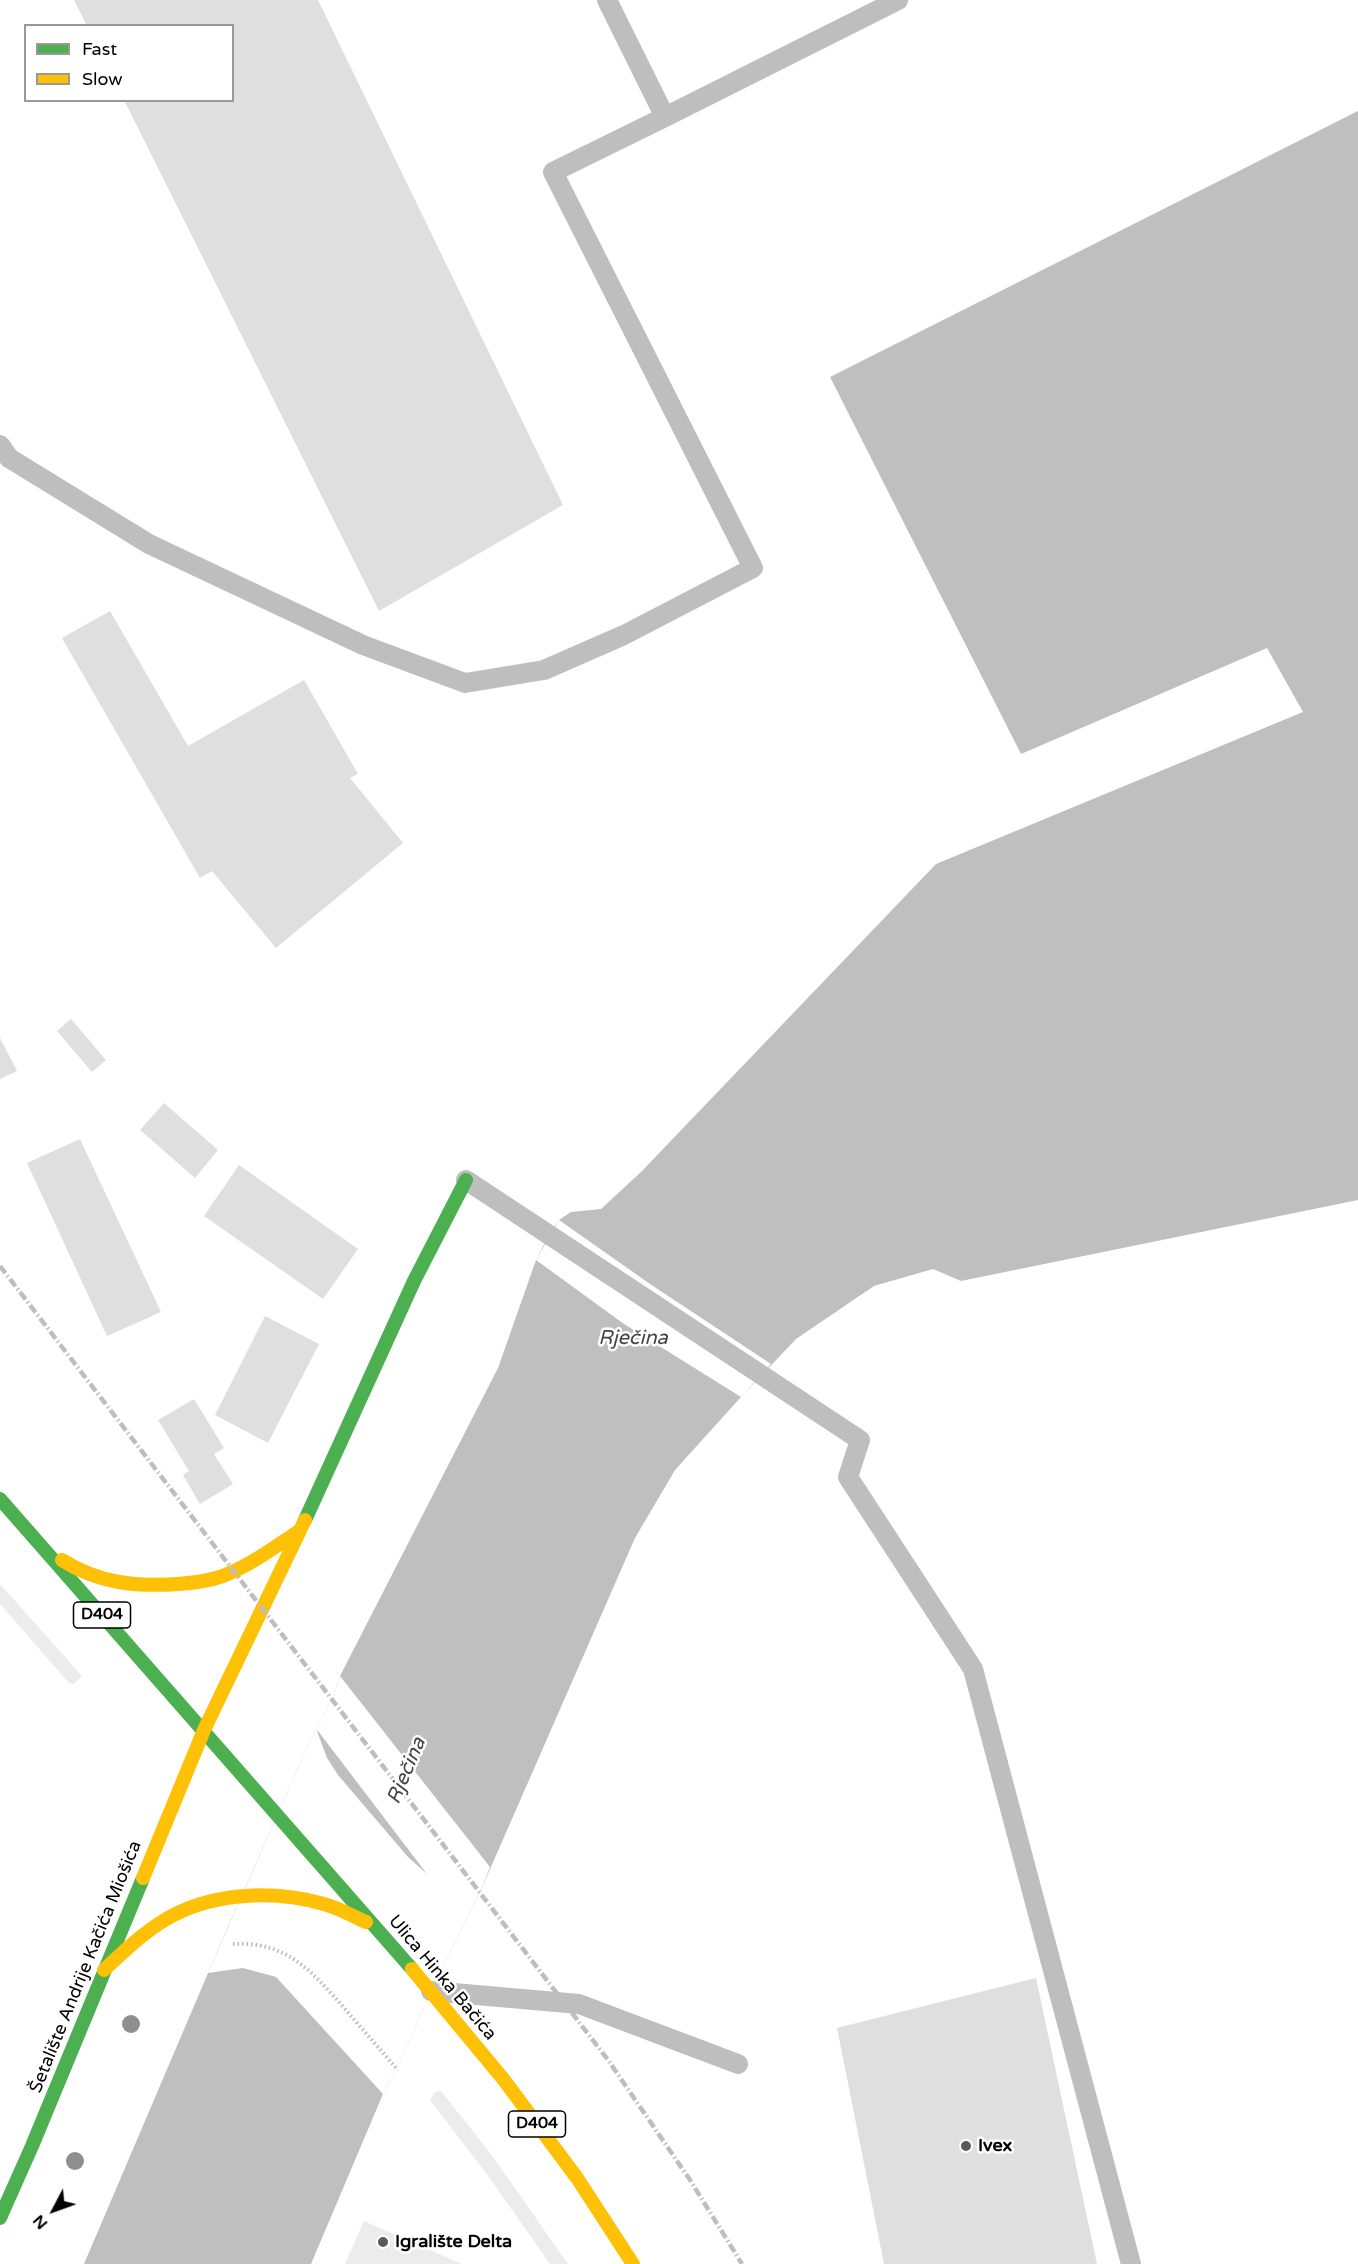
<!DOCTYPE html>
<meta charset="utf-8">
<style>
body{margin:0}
#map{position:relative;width:1358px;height:2264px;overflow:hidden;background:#fff;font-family:"Varela Round",sans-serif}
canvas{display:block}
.legend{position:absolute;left:24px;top:24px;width:210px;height:78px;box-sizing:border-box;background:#fff;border:2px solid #999;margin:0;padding:8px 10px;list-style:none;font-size:18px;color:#000}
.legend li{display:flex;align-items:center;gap:12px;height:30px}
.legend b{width:30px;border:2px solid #999}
.north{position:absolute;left:24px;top:2180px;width:60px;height:60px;-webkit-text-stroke:4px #fff;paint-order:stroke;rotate:229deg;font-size:16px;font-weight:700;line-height:24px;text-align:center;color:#000}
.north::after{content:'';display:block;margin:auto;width:21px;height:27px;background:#000;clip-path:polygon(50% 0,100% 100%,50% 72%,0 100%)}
</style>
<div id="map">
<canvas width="1358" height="2264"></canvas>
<ul class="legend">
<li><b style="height:8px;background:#4caf50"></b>Fast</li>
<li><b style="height:8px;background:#ffc107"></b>Slow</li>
</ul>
<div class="north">N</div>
</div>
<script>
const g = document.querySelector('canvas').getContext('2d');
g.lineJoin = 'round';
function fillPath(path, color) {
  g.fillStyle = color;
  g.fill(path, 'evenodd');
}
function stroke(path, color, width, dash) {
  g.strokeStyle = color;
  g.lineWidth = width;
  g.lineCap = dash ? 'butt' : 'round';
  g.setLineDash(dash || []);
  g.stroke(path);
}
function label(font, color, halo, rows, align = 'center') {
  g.font = font + ' "Varela Round",sans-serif';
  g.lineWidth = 5;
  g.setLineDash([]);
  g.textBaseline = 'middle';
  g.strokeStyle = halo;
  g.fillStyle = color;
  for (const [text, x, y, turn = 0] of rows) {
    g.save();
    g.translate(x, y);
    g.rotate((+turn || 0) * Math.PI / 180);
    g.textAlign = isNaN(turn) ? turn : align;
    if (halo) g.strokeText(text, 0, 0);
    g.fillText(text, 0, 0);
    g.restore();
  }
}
fillPath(new Path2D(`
 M0 1584 82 1676 74 1684 69 1683 0 1604Z
 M441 2091 491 2154 568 2264H550L489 2177 430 2100 435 2092Z
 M364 2221 462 2264H345Z`), '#ececec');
fillPath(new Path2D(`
 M1358 111V1200L961 1281 933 1269 874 1286 796 1339 741 1397 675 1470 635 1538 480 1892 431 1991 397 2069 383 2094 311 2264H84L220 1945 308 1745 332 1698 340 1676 498 1368 536 1260 549 1235 559 1220 571 1212 601 1209 641 1172 936 864 1303 712 1267 648 1021 754 830 377Z`), '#bfbfbf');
fillPath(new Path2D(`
 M559 1220 650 1284 771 1364 741 1397 624 1324 536 1260Z
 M340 1676 490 1867 480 1892 431 1991 397 2069 383 2094 276 1977 243 1968 208 1973 308 1745 332 1698ZM317 1731H318L427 1874 408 1857 338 1775 327 1758Z`), '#fff');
fillPath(new Path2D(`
 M74 0H318L563 505 379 611 124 100H232V26H87Z
 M110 611 188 746 304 680 358 774 350 778 403 843 276 948 212 871 200 878 62 638Z
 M71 1019 106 1060 92 1072 57 1031Z
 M0 1038 17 1071 0 1079Z
 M164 1103 218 1150 195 1178 140 1130Z
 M80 1139 161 1312 107 1336 27 1163Z
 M239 1165 358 1249 323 1299 204 1216Z
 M265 1316 319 1344 268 1443 215 1415Z
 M194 1399 224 1448 214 1454 233 1484 200 1504 183 1475 189 1471 158 1420Z
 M1036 1978 1097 2264H884L837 2028Z`), '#dfdfdf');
stroke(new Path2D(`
 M233 1944C288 1941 312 1972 345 2009 362 2029 380 2049 397 2069`), '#b9b9b9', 4, [1.5, 3]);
stroke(new Path2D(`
 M607 0 665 117 898 0
 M0 445 9 458 149 544 363 645 465 683 544 670 624 635 753 568 553 172 665 117
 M466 1180 860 1440 848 1477 973 1669 1131 2264
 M431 1991 579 2004 738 2064`), '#bebebe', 20);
stroke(new Path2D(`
 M0 1499 412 1969
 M305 1520 414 1281 466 1180
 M0 2218 32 2146 143 1878`), '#4caf50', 14);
stroke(new Path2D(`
 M62 1560C98 1583 135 1587 178 1584 193 1583 208 1581 223 1576 251 1565 275 1547 299 1531
 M143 1878 204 1730 305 1520
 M412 1969 504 2080 577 2178 633 2264
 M104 1970C124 1951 144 1932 168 1918 214 1892 274 1890 324 1904 339 1908 352 1916 366 1922`), '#ffc107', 14);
stroke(new Path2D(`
 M0 1266 608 2060 690 2180 742 2264`), '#bebebe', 4.5, [9, 3, 1.5, 3]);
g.fillStyle = '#8f8f8f';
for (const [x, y] of [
 [131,2024],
 [75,2161]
]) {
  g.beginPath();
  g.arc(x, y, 9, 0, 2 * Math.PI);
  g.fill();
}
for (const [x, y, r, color] of [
 [966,2146,6,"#595959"],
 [383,2242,6,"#595959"]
]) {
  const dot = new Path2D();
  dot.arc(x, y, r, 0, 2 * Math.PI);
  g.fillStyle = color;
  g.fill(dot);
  stroke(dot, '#fff', 2);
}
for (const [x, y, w] of [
 [102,1615,57],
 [537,2124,57]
]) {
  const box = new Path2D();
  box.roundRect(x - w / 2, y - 13, w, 26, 4.5);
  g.fillStyle = '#fff';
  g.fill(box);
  stroke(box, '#000', 1.5);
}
label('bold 16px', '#000', null, [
 ["D404",102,1615],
 ["D404",537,2124]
]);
label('18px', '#000', '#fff', [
 ["Šetalište Andrije Kačića Miošića",86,1967,-68],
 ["Ulica Hinka Bačića",442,1978,50]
]);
label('bold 18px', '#000', '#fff', [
 ["Ivex",978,2146],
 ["Igralište Delta",395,2242]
], 'left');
label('italic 20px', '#444', '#fff', [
 ["Rječina",633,1339],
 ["Rječina",407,1771,-67]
]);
</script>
